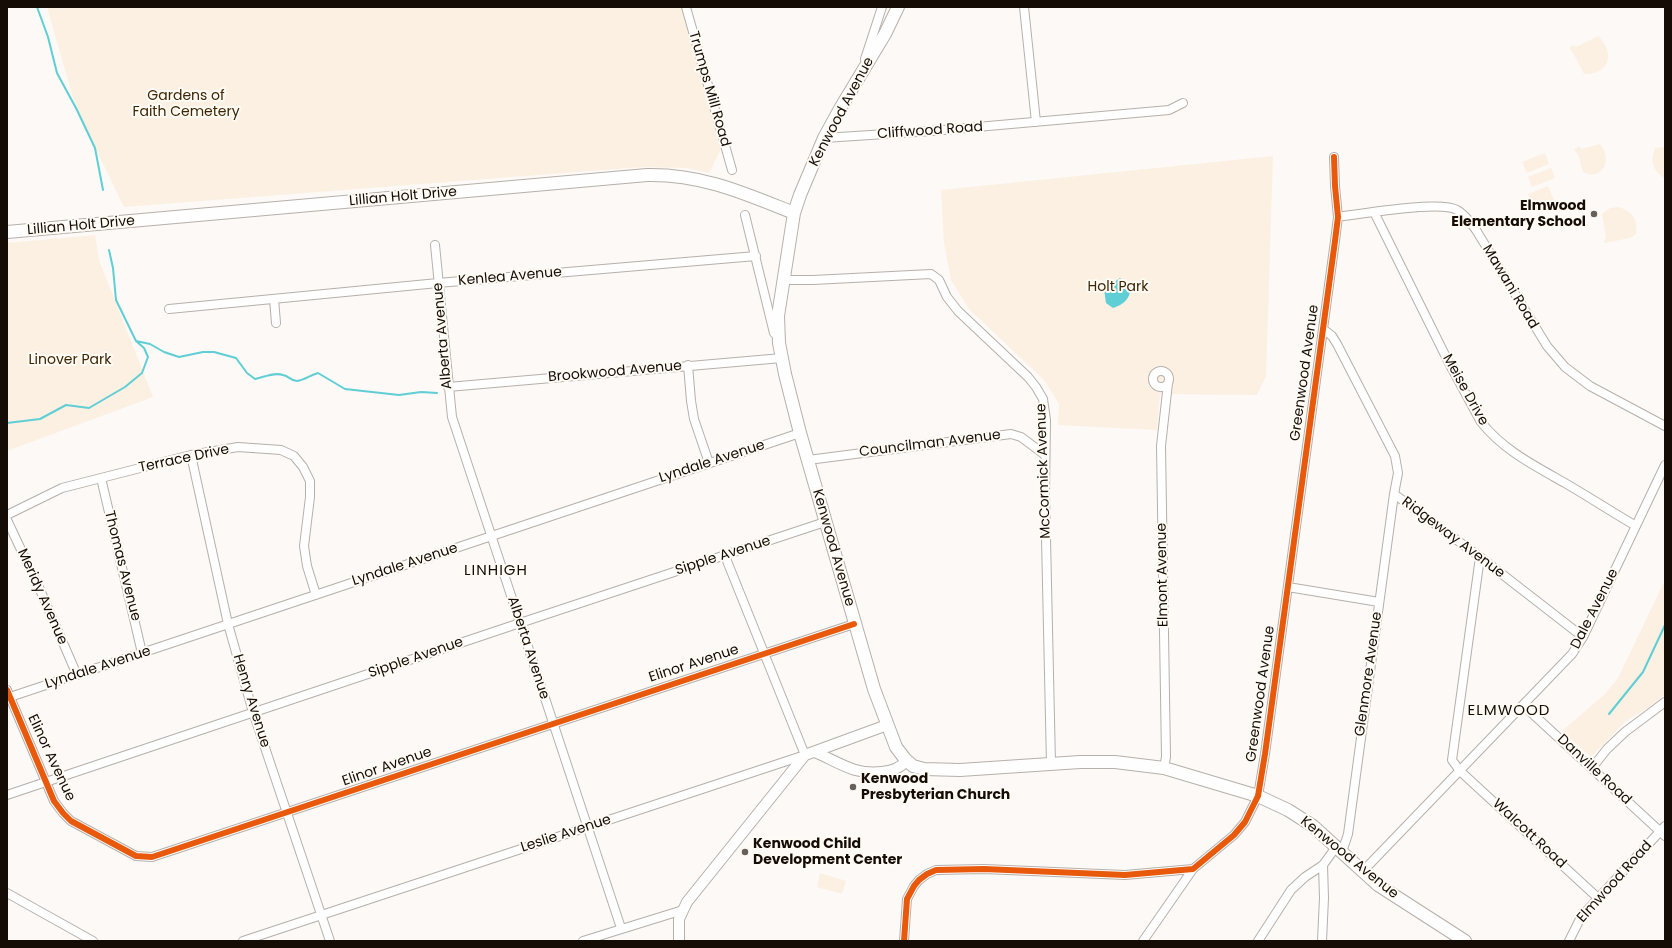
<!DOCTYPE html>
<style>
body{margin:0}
#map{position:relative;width:1672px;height:948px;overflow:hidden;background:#fcf9f6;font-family:Poppins,sans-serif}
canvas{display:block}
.frame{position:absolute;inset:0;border:8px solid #150d05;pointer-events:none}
</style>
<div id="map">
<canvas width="1672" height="948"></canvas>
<div class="frame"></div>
</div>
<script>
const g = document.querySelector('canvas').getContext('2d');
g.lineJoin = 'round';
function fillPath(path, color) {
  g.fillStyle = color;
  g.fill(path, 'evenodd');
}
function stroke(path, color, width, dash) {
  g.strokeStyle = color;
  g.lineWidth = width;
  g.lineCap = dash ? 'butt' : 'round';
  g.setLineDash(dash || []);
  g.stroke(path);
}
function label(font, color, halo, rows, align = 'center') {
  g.font = font + ' Poppins,sans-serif';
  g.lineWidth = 4;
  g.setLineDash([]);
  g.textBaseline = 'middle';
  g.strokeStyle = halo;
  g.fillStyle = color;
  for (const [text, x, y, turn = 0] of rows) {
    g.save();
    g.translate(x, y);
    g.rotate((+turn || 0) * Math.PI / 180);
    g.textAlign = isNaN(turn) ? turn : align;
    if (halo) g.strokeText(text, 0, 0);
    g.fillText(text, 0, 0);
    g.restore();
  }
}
fillPath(new Path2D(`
 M47 7H682L721 149 709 173 687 168 642 167 124 207 76 108Z
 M1598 36C1616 53 1609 75 1584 74L1573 53 1569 48 1573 45 1576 47Z
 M1600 144C1614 160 1601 182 1583 172L1578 154 1574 150 1579 146 1582 149Z
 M1665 147V178C1652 171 1650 161 1655 148Z
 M1545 153 1549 164 1527 173 1522 162Z
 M1273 156 1266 376 1257 395 1160 394 1157 430 1058 425 1059 404 1044 380 969 309 951 280 944 243 941 190Z
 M1551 168 1555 178 1532 187 1528 177Z
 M1548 186 1554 200 1533 208 1528 194Z
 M1619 207C1633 212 1638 220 1636 234L1630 238 1605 243 1604 241 1606 237 1602 214 1610 208Z
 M95 235 99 260 153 397 7 451V243Z
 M1665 580V694L1656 703 1626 721 1591 757 1562 731 1605 694 1618 678Z
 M820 873 846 881 842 894 817 887Z`), '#fcf0e3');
fillPath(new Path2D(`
 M1120 278 1131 288C1129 300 1124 304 1113 308L1106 303 1104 289Z`), '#5fced5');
stroke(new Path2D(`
 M37 7 48 37 57 73 77 110 95 148 103 190
 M136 341 150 344 164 352 179 357 203 352H214L236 358 247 373 255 379C264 377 274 372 283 375 289 376 291 381 297 381 305 380 310 375 318 373L345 389 399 395 421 392 437 393
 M7 423 40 419 66 405 89 408 125 387 142 373 148 357 144 348 136 341 116 300 113 268 109 250
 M1609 714 1643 672 1665 625`), '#5fced5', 2);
const minor = new Path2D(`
 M686 7 732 170
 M1024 7 1036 122
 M865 59 882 7
 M824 138 932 131 1169 110 1183 103
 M1374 212 1449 363 1481 422C1503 450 1535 466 1565 483 1589 497 1612 512 1636 526
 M745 215 774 333
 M1338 217C1360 214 1441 200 1457 210 1465 214 1471 223 1476 230L1547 346 1565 367 1590 386 1665 426
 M435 245 452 417 621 928
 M783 280H813L931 274 939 280 947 297 958 311 1028 377 1036 387 1043 399 1046 420 1045 493 1051 764
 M274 299 276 323
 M169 309 438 283 756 256
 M1323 329 1332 336 1337 344 1395 456 1398 473 1394 494 1480 557 1583 637
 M688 365 691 401 694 419 709 463
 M1153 379a8 8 0 1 1 16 0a8 8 0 1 1-16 0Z
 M448 387 782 358
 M191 455 228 624 253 712 330 941
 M808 460 1011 434 1021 437 1045 455
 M101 478 142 653
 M7 515 62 488 191 455 238 447 281 450 294 456 303 467 310 481V497L304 546 307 566 316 595
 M7 520 41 592 77 675
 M1480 557 1452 760 1460 771 1598 898
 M1288 587 1379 602
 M7 690 54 801 63 813 71 821 136 856 152 857 854 624
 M10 697 800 433
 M1523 705 1665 836
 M1164 768 1166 757 1161 446 1168 383
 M1592 768 1607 749 1625 732 1665 702
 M7 795 520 623 825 522
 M1342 852 1348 834 1394 494
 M1363 871 1572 654 1583 637 1665 465
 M7 893 93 941
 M243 941 805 755 725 556
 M583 941 683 910
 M904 941 907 899 914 886 919 880 927 874 936 870 984 869 1125 875 1193 869 1234 835 1245 822 1258 796 1265 754 1335 241 1338 217 1335 186 1334 157
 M1143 941 1193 869
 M1258 941 1291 890 1305 877 1323 865 1336 847
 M1322 941 1324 898 1323 865
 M1569 941 1581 917 1665 826`);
const tertiary = new Path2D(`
 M815 752C840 763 854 775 882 772 893 771 899 768 907 761
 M679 941V919L687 902 805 755 887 725`);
const secondary = new Path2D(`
 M898 7 885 34 841 107 824 138 800 195 794 213 778 316 779 343 785 374 800 433 874 689 896 747 905 759 913 766 924 769 960 770 1080 762H1115L1164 768 1258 796 1288 810 1313 826 1378 885 1465 941
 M7 232 647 175C702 174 744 193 794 213`);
stroke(minor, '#b6b0ab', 10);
stroke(tertiary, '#b6b0ab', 12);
stroke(secondary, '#b6b0ab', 14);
stroke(minor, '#fffefe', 8);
stroke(tertiary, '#fffefe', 10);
stroke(secondary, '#fffefe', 12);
stroke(new Path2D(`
 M7 690 54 801 63 813 71 821 136 856 152 857 854 624
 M904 941 907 899 914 886 919 880 927 874 936 870 984 869 1125 875 1193 869 1234 835 1245 822 1258 796 1265 754 1335 241 1338 217 1335 186 1334 157`), '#e8590c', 6);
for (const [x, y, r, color] of [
 [1594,214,4,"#666059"],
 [853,787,4,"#666059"],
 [745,852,4,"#666059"]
]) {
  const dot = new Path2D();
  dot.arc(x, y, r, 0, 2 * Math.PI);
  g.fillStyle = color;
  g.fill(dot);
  stroke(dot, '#fefaf4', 1.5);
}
label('14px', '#150d05', '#fefaf4', [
 ["Trumps Mill Road",709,89,74],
 ["Kenwood Avenue",842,112,-62],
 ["Cliffwood Road",930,131,-4],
 ["Lillian Holt Drive",403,197,-5],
 ["Lillian Holt Drive",81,226,-5],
 ["Kenlea Avenue",510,277,-5],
 ["Mawani Road",1510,287,59],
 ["Alberta Avenue",443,336,-95],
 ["Brookwood Avenue",615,372,-5],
 ["Greenwood Avenue",1305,373,-82],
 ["Meise Drive",1465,390,61],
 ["Councilman Avenue",930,444,-7],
 ["Terrace Drive",184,459,-12],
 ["Lyndale Avenue",712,462,-18],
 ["McCormick Avenue",1044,471,-92],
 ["Ridgeway Avenue",1453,538,37],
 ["Kenwood Avenue",833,548,74],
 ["Sipple Avenue",723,556,-18],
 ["Lyndale Avenue",405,565,-18],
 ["Thomas Avenue",122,566,76],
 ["Elmont Avenue",1163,575,-91],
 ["Meridy Avenue",42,597,66],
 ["Dale Avenue",1595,609,-63],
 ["Alberta Avenue",528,648,72],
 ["Sipple Avenue",416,658,-19],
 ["Elinor Avenue",694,664,-18],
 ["Lyndale Avenue",98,668,-18],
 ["Glenmore Avenue",1369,674,-82],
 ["Greenwood Avenue",1261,694,-82],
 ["Henry Avenue",251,701,73],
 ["Elinor Avenue",51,758,65],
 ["Elinor Avenue",387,767,-19],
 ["Danville Road",1594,770,43],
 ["Leslie Avenue",566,834,-18],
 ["Walcott Road",1529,834,43],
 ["Kenwood Avenue",1349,858,39],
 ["Elmwood Road",1615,882,-48]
]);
label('14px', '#3d2402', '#fefaf4', [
 ["Gardens of",186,96],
 ["Faith Cemetery",186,112],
 ["Holt Park",1118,287],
 ["Linover Park",70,360]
]);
label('bold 14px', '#150d05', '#fefaf4', [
 ["Elmwood",1586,206,"right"],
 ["Elementary School",1586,222,"right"],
 ["Kenwood",861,779],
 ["Presbyterian Church",861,795],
 ["Kenwood Child",753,844],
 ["Development Center",753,860]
], 'left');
g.letterSpacing = '1px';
label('15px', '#150d05', '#fefaf4', [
 ["LINHIGH",496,571],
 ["ELMWOOD",1509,711]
]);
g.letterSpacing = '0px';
</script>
